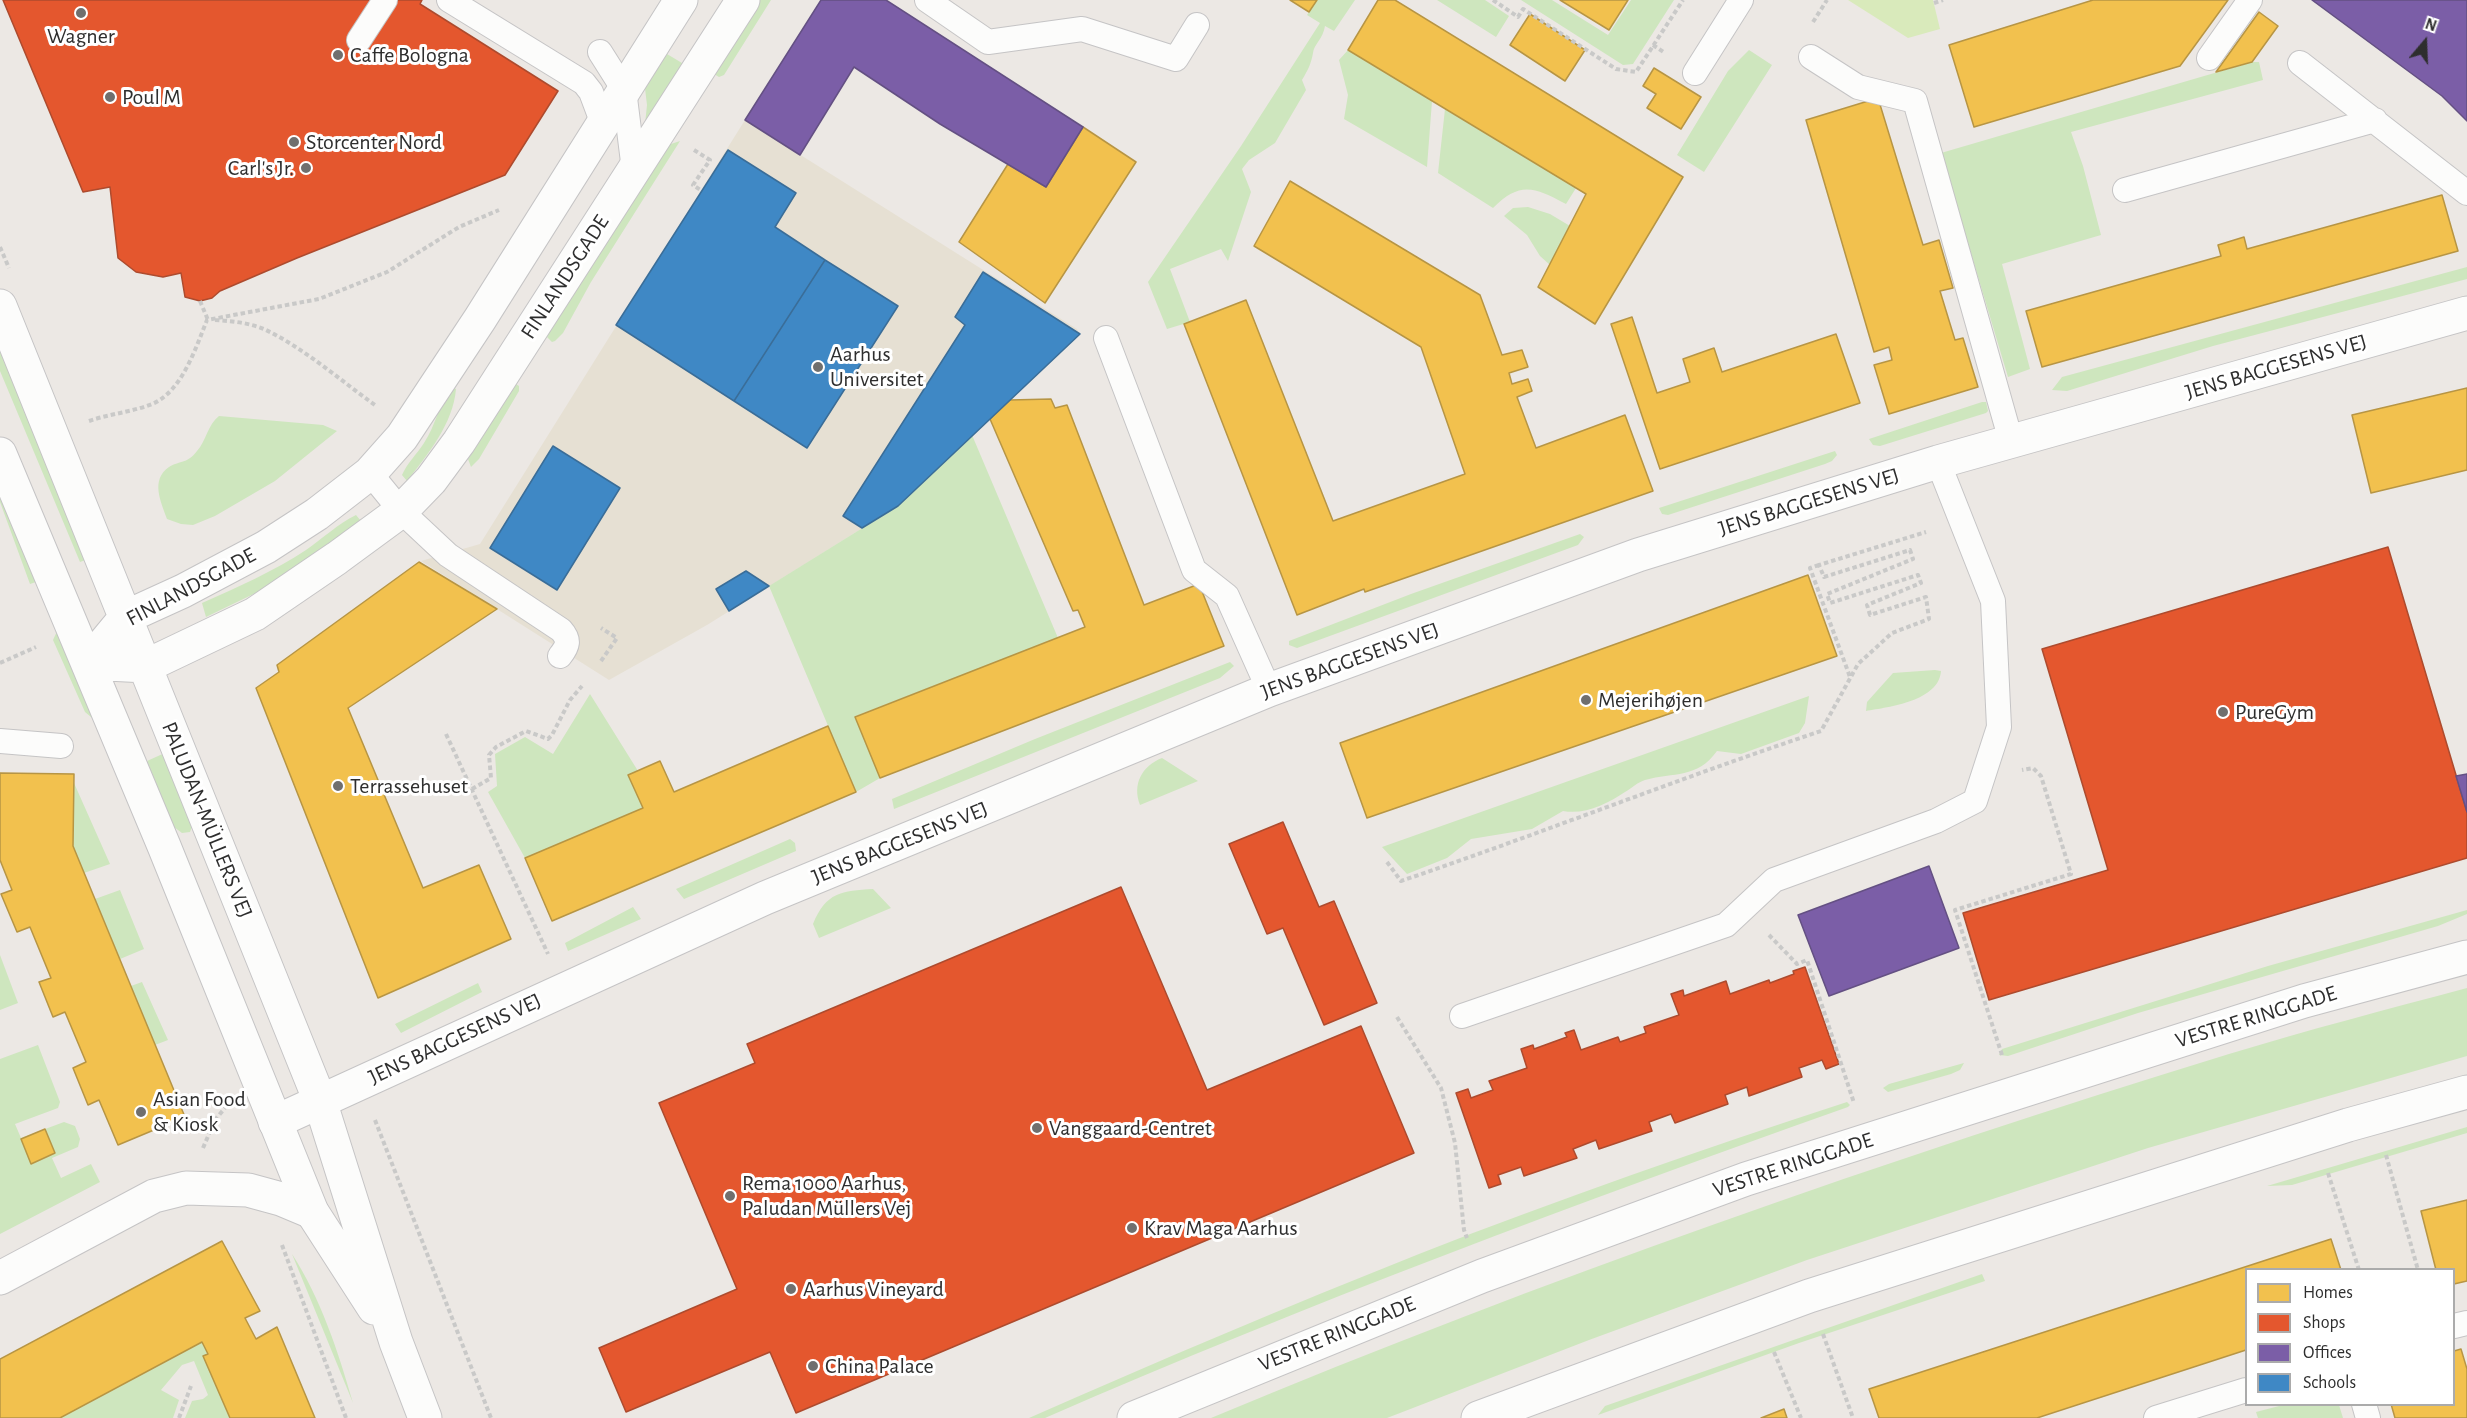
<!DOCTYPE html>
<meta charset="utf-8">
<style>
body{margin:0}
#map{position:relative;width:2467px;height:1418px;overflow:hidden;background:#ece8e4;font-family:"Alegreya Sans",sans-serif}
canvas{display:block}
.legend{position:absolute;left:2245px;top:1268px;width:210px;height:138px;box-sizing:border-box;background:#fff;border:2px solid #ababab;margin:0;padding:8px 10px;list-style:none;font-size:18px;color:#2e2e2e}
.legend li{display:flex;align-items:center;gap:12px;height:30px}
.legend b{width:30px;border:2px solid #ababab}
.north{position:absolute;left:2395px;top:12px;width:60px;height:60px;-webkit-text-stroke:4px #fff;paint-order:stroke;rotate:19deg;font-size:16px;font-weight:700;line-height:24px;text-align:center;color:#2e2e2e}
.north::after{content:'';display:block;margin:auto;width:21px;height:27px;background:#2e2e2e;clip-path:polygon(50% 0,100% 100%,50% 72%,0 100%)}
</style>
<div id="map">
<canvas width="2467" height="1418"></canvas>
<ul class="legend">
<li><b style="height:16px;background:#f2c14e"></b>Homes</li>
<li><b style="height:16px;background:#e4572e"></b>Shops</li>
<li><b style="height:16px;background:#7b5ea7"></b>Offices</li>
<li><b style="height:16px;background:#3f88c5"></b>Schools</li>
</ul>
<div class="north">N</div>
</div>
<script>
const g = document.querySelector('canvas').getContext('2d');
g.lineJoin = 'round';
function fillPath(path, color) {
  g.fillStyle = color;
  g.fill(path, 'evenodd');
}
function stroke(path, color, width, dash) {
  g.strokeStyle = color;
  g.lineWidth = width;
  g.lineCap = dash ? 'butt' : 'round';
  g.setLineDash(dash || []);
  g.stroke(path);
}
function label(font, color, halo, rows, align = 'center') {
  g.font = font + ' "Alegreya Sans",sans-serif';
  g.lineWidth = 6;
  g.setLineDash([]);
  g.textBaseline = 'middle';
  g.strokeStyle = halo;
  g.fillStyle = color;
  for (const [text, x, y, turn = 0] of rows) {
    g.save();
    g.translate(x, y);
    g.rotate((+turn || 0) * Math.PI / 180);
    g.textAlign = isNaN(turn) ? turn : align;
    if (halo) g.strokeText(text, 0, 0);
    g.fillText(text, 0, 0);
    g.restore();
  }
}
fillPath(new Path2D(`
 M745 120 1077 329 1080 334 898 506 707 625 609 680 421 561 480 544Z`), '#e6e0d3');
fillPath(new Path2D(`
 M759 0H771L724 75 719 77 714 74Z
 M1317 0H1355L1334 31 1325 26C1323 39 1314 44 1313 53 1311 64 1308 70 1302 80L1306 90 1275 143 1249 160 1242 169 1251 192 1228 261 1221 249 1170 269 1190 322 1167 329 1148 282 1241 146 1320 23 1307 15Z
 M1437 0H1485L1509 16 1496 37Z
 M1521 0H1552L1608 35 1631 0H1674L1633 64 1623 65Z
 M1348 50 1432 101 1427 167 1344 119 1348 95 1339 60Z
 M1749 50 1772 65 1704 172 1677 155 1728 71Z
 M662 51 687 66 645 124 647 105 644 80Z
 M2252 62H2259L2263 80 2071 132 2083 166 2101 235 2002 264 2030 369 2008 377 1941 153Z
 M1445 109 1576 188 1566 204C1534 187 1520 181 1493 208L1438 173Z
 M680 141 591 282 563 333 555 341 552 342 547 337 549 331 668 145Z
 M1528 207 1550 214 1570 226 1550 265 1540 256 1527 235 1504 216 1513 208Z
 M2467 267V279L2213 346 2067 391 2052 390 2062 377Z
 M0 340 91 558 80 562 0 371Z
 M516 384 519 386V391L479 459 471 467 468 459Z
 M452 387 456 389C453 424 428 454 407 481L402 475C407 463 417 454 424 443 436 425 439 403 452 387Z
 M1982 402H1986L1988 411 1986 413 1880 446 1873 445 1869 439Z
 M219 416 323 425 337 431 275 481 215 516 193 525 181 524 167 519C161 502 150 480 169 467 181 460 187 464 197 451 206 441 208 424 219 416Z
 M972 435 1058 638 856 716 880 778 856 792 769 586 898 506Z
 M1835 451 1837 455 1832 461 1825 464 1668 515 1662 514 1659 508Z
 M0 488 42 580 30 584 0 502Z
 M356 515 361 521 354 529 266 588 206 617 202 603C238 587 274 571 306 550 323 538 338 524 356 515Z
 M1580 534 1584 537 1578 545 1297 648 1289 645V641L1411 594Z
 M59 627 97 722 85 712 53 640Z
 M1230 662 1234 666 1220 678 894 809 892 799 1035 739Z
 M1935 670 1941 671C1939 701 1889 707 1866 711L1867 702 1893 673Z
 M590 694 638 771 628 775 643 808 525 858 488 792 497 786 495 754 525 737 553 754Z
 M1809 696 1805 723 1799 733 1741 754 1717 751C1697 779 1674 772 1645 780 1638 782 1632 788 1625 792 1607 804 1585 815 1563 811L1532 829 1471 839 1447 858 1407 874 1382 847Z
 M167 752 193 824 190 832 182 833 174 827 147 761Z
 M1162 758 1198 781 1140 805C1132 784 1142 766 1162 758Z
 M74 783 110 864 84 873 73 846Z
 M790 839 795 843 796 851 684 899 676 889Z
 M873 889 891 908 819 938 813 924C826 892 842 891 873 889Z
 M120 890 144 949 120 959 95 899Z
 M633 907 641 919 568 951 565 943Z
 M2467 910V914L2438 926 2138 1013 2008 1056 1999 1055 2002 1049 2268 966Z
 M0 955 18 1003 0 1010Z
 M142 982 168 1040 155 1045 131 986Z
 M478 983 482 992 401 1033 395 1024Z
 M2467 988V1056L2148 1148 1807 1260 1589 1340 1387 1418H1211C1544 1279 1885 1160 2229 1054 2308 1030 2388 1009 2467 988Z
 M38 1045 60 1102 58 1108 15 1124 21 1138 64 1122 75 1126 80 1139 78 1147 52 1158 61 1178 91 1164 100 1182 0 1234V1059Z
 M1964 1063 1960 1070 1951 1074 1888 1092 1883 1088 1889 1084Z
 M1847 1102 1850 1105 1848 1107C1577 1203 1309 1303 1045 1418H1029C1158 1361 1288 1306 1419 1254 1559 1199 1703 1149 1847 1102Z
 M2467 1127V1133L2292 1185 2267 1186Z
 M292 1254C321 1299 338 1351 353 1403Z
 M1982 1274 1985 1281 1799 1343 1598 1415 1605 1406Z
 M202 1342 208 1354 203 1356 230 1418H185L192 1401 203 1399 208 1395 194 1361 182 1365 161 1390 179 1400 173 1418H60Z
 M2283 1405H2339L2343 1418H2258L2256 1412Z`), '#cee6be');
fillPath(new Path2D(`
 M1848 0H1933L1940 29 1908 38Z`), '#d9eabb');
const homes = new Path2D(`
 M1290 0H1317L1309 12Z
 M1378 0H1395L1683 177 1595 324 1538 287 1586 194 1348 50Z
 M1560 0H1628L1609 30Z
 M2093 0H2228L2180 66 1974 127 1949 45Z
 M2259 12 2278 26 2252 62 2216 72Z
 M1530 14 1585 50 1565 81 1510 45Z
 M1654 68 1701 97 1681 129 1647 108 1656 94 1643 86Z
 M1878 98 1923 245 1939 240 1953 288 1940 291 1955 340 1963 338 1978 387 1889 414 1874 365 1892 360 1889 347 1874 352 1806 120Z
 M1083 127 1136 162 1045 303 959 242 1008 164 1046 187Z
 M1290 181 1480 295 1502 355 1522 350 1528 367 1509 373 1512 384 1528 379 1532 391 1517 397 1536 448 1625 415 1653 491 1365 592 1364 589 1297 615 1184 324 1246 300 1333 521 1465 474 1421 347 1254 246Z
 M2442 195 2458 251 2042 367 2026 311 2221 256 2218 245 2244 237 2247 249Z
 M1632 317 1657 393 1690 382 1683 359 1714 348 1722 372 1836 334 1860 403 1660 469 1611 324Z
 M2467 388V470L2371 493 2352 415Z
 M1051 399 1055 408 1067 405 1144 605 1199 584 1224 646 880 778 855 717 1085 627 1078 610 1073 611 990 419 1010 400Z
 M419 562 497 609 348 708 423 888 479 865 511 939 378 998 256 688 279 672 277 665Z
 M1808 575 1837 656 1367 818 1340 743Z
 M828 726 856 792 552 921 525 858 643 808 628 775 660 761 674 792Z
 M0 773 74 774 73 846 185 1117 118 1145 99 1100 88 1105 73 1068 86 1062 65 1012 53 1017 39 982 51 978 30 927 17 932 1 894 12 890 0 860Z
 M45 1129 55 1153 31 1164 21 1139Z
 M2467 1200V1281L2454 1284V1270H2436L2421 1211Z
 M2331 1239 2341 1270H2246V1350L2037 1418H1879L1869 1389Z
 M222 1241 260 1311 245 1318 256 1339 277 1327 315 1418H230L203 1356 208 1354 202 1342 60 1418H0V1359Z
 M2461 1349 2467 1369V1418H2395L2391 1404H2454V1351Z
 M1784 1409 1787 1418H1761Z`);
fillPath(homes, '#f2c14e');
stroke(homes, '#b79544', 1.5);
const shops = new Path2D(`
 M3 0H422L420 4 558 91 505 175 297 258 220 291 212 298 200 301 185 297 181 273 163 277 136 272 118 258 110 187 83 192Z
 M2388 547 2467 812V858L1989 1000 1963 913 2108 870 2042 649Z
 M1283 822 1319 907 1334 901 1377 1003 1324 1025 1283 928 1267 934 1229 844Z
 M1121 887 1207 1090 1361 1026 1414 1153 796 1413 770 1352 626 1412 599 1348 737 1289 659 1103 755 1063 747 1044Z
 M1805 967 1839 1064 1826 1069 1822 1060 1799 1068 1802 1077 1749 1096 1747 1087 1725 1095 1728 1104 1675 1123 1671 1114 1649 1122 1652 1131 1599 1149 1596 1140 1573 1149 1577 1158 1524 1176 1521 1167 1498 1175 1501 1184 1489 1188 1456 1093 1468 1089 1471 1098 1493 1090 1489 1081 1527 1068 1521 1049 1533 1045 1534 1049 1567 1037 1565 1033 1574 1030 1581 1050 1618 1037 1620 1042 1646 1033 1644 1027 1679 1015 1671 994 1683 990 1684 996 1726 981 1730 994 1769 980 1770 983 1794 974 1793 971Z`);
fillPath(shops, '#e4572e');
stroke(shops, '#ad4b2e', 1.5);
const offices = new Path2D(`
 M821 0H886L1083 127 1046 187 940 124 854 67 800 155 745 120Z
 M2312 0H2467V121L2442 96Z
 M2467 774V812L2456 776Z
 M1929 866 1959 948 1829 996 1798 915Z`);
fillPath(offices, '#7b5ea7');
stroke(offices, '#645083', 1.5);
const schools = new Path2D(`
 M728 150 796 193 775 227 825 260 734 401 616 325Z
 M825 260 898 306 807 448 734 401Z
 M983 272 1080 334 898 506 862 528 843 516 965 325 955 317Z
 M553 446 620 488 557 590 490 548Z
 M746 571 769 586 729 611 716 589Z`);
fillPath(schools, '#3f88c5');
stroke(schools, '#3a6d98', 1.5);
const service = new Path2D(`
 M449 0 584 83 591 92 603 124
 M927 0 988 42 1082 29 1176 59 1197 25
 M359 40 385 0
 M600 52 624 90 634 170
 M1811 57 1858 87 1915 101 2011 441
 M2209 58 2250 0
 M2300 63 2467 193
 M1695 73 1741 0
 M2125 190 2375 120
 M1106 338 1194 570 1227 596 1269 690
 M370 473 401 511 448 555 561 630C570 640 568 646 560 656
 M0 741 61 746
 M1462 1016 1726 925 1774 880 1936 821 1975 801 1999 727 1993 601 1938 462
 M2454 1326 2467 1323
 M2364 1404 2368 1418
 M2156 1418 2246 1390`);
const minor = new Path2D(`
 M275 1122 765 898 1269 690 1638 555 1938 462 2467 313
 M0 1278 154 1196 186 1188 248 1190 281 1199 312 1212`);
const tertiary = new Path2D(`
 M0 306 320 1101 396 1342 425 1418
 M0 454 164 846 312 1212 374 1308
 M88 663 146 666 255 614 337 558 401 511 431 480 459 442 743 0
 M88 663 126 617 183 591 266 547 317 514 370 473 402 437 480 319 681 0`);
const secondary = new Path2D(`
 M1134 1418 1482 1276 1746 1179 2304 1001 2467 957
 M1478 1418 1809 1296 2348 1125 2467 1092`);
stroke(service, '#c5c4c5', 26);
stroke(minor, '#c5c4c5', 35);
stroke(tertiary, '#c5c4c5', 35);
stroke(secondary, '#c5c4c5', 35);
stroke(new Path2D(`
 M1493 0 1518 17 1523 9 1616 69 1636 72 1683 0
 M1934 3 1943 0
 M1813 22 1827 0
 M1653 45 1665 53
 M694 150 710 160 693 185 702 191
 M0 247 9 268
 M200 301 208 320
 M215 320C232 321 251 323 266 330 305 349 340 380 375 405
 M89 421C109 414 132 412 152 404 182 392 196 347 207 320L319 299 387 272 459 227 499 210
 M1819 565 1810 568 1850 677
 M601 661 617 638 601 628
 M0 663 36 647
 M446 734 548 954
 M472 789 491 778 489 755 496 747 526 731 548 739 552 735 570 700 582 686
 M1387 862 1401 881C1542 833 1680 778 1821 731L1858 664 1892 633 1929 619 1926 597 1870 615 1867 605 1921 583 1918 575 1830 603 1827 594 1913 559 1910 550 1824 577 1819 565 1926 532
 M1769 935 1797 964 1807 960 1854 1103
 M1397 1017 1441 1088 1455 1143 1464 1230 1467 1238
 M2002 1055 1955 910 2071 874 2041 776 2033 768 2022 770
 M375 1120 491 1418
 M203 1148 215 1120 225 1108
 M2386 1155 2418 1270
 M2328 1173 2359 1270
 M282 1245 346 1418
 M1823 1334 1853 1418
 M1774 1352 1801 1418
 M179 1418 191 1386`), '#c9c9c8', 4, [4.5, 3]);
stroke(service, '#fcfcfb', 24);
stroke(minor, '#fcfcfb', 33);
stroke(tertiary, '#fcfcfb', 33);
stroke(secondary, '#fcfcfb', 33);
for (const [x, y, r, color] of [
 [81,13,6,"#706f6e"],
 [338,55,6,"#706f6e"],
 [110,97,6,"#706f6e"],
 [294,142,6,"#706f6e"],
 [306,168,6,"#706f6e"],
 [818,367,6,"#706f6e"],
 [1586,700,6,"#706f6e"],
 [2223,712,6,"#706f6e"],
 [338,786,6,"#706f6e"],
 [141,1112,6,"#706f6e"],
 [1037,1128,6,"#706f6e"],
 [730,1196,6,"#706f6e"],
 [1132,1228,6,"#706f6e"],
 [791,1289,6,"#706f6e"],
 [813,1366,6,"#706f6e"]
]) {
  const dot = new Path2D();
  dot.arc(x, y, r, 0, 2 * Math.PI);
  g.fillStyle = color;
  g.fill(dot);
  stroke(dot, '#fff', 2);
}
label('22px', '#2e2e2e', '#fff', [
 ["Wagner",81,36,"center"],
 ["Caffe Bologna",350,55],
 ["Poul M",122,97],
 ["Storcenter Nord",306,142],
 ["Carl's Jr.",294,168,"right"],
 ["Aarhus",830,354],
 ["Universitet",830,379],
 ["Mejerihøjen",1598,700],
 ["PureGym",2235,712],
 ["Terrassehuset",350,786],
 ["Asian Food",153,1099],
 ["& Kiosk",153,1124],
 ["Vanggaard-Centret",1049,1128],
 ["Rema 1000 Aarhus,",742,1183],
 ["Paludan Müllers Vej",742,1208],
 ["Krav Maga Aarhus",1144,1228],
 ["Aarhus Vineyard",803,1289],
 ["China Palace",825,1366]
], 'left');
label('22px', '#2e2e2e', '#fff', [
 ["FINLANDSGADE",565,277,-57],
 ["JENS BAGGESENS VEJ",2276,367,-16],
 ["JENS BAGGESENS VEJ",1809,502,-17],
 ["FINLANDSGADE",191,587,-28],
 ["JENS BAGGESENS VEJ",1350,661,-20],
 ["PALUDAN-MÜLLERS VEJ",207,820,68],
 ["JENS BAGGESENS VEJ",900,843,-22],
 ["VESTRE RINGGADE",2256,1017,-17],
 ["JENS BAGGESENS VEJ",455,1039,-25],
 ["VESTRE RINGGADE",1793,1165,-18],
 ["VESTRE RINGGADE",1337,1334,-22]
]);
</script>
